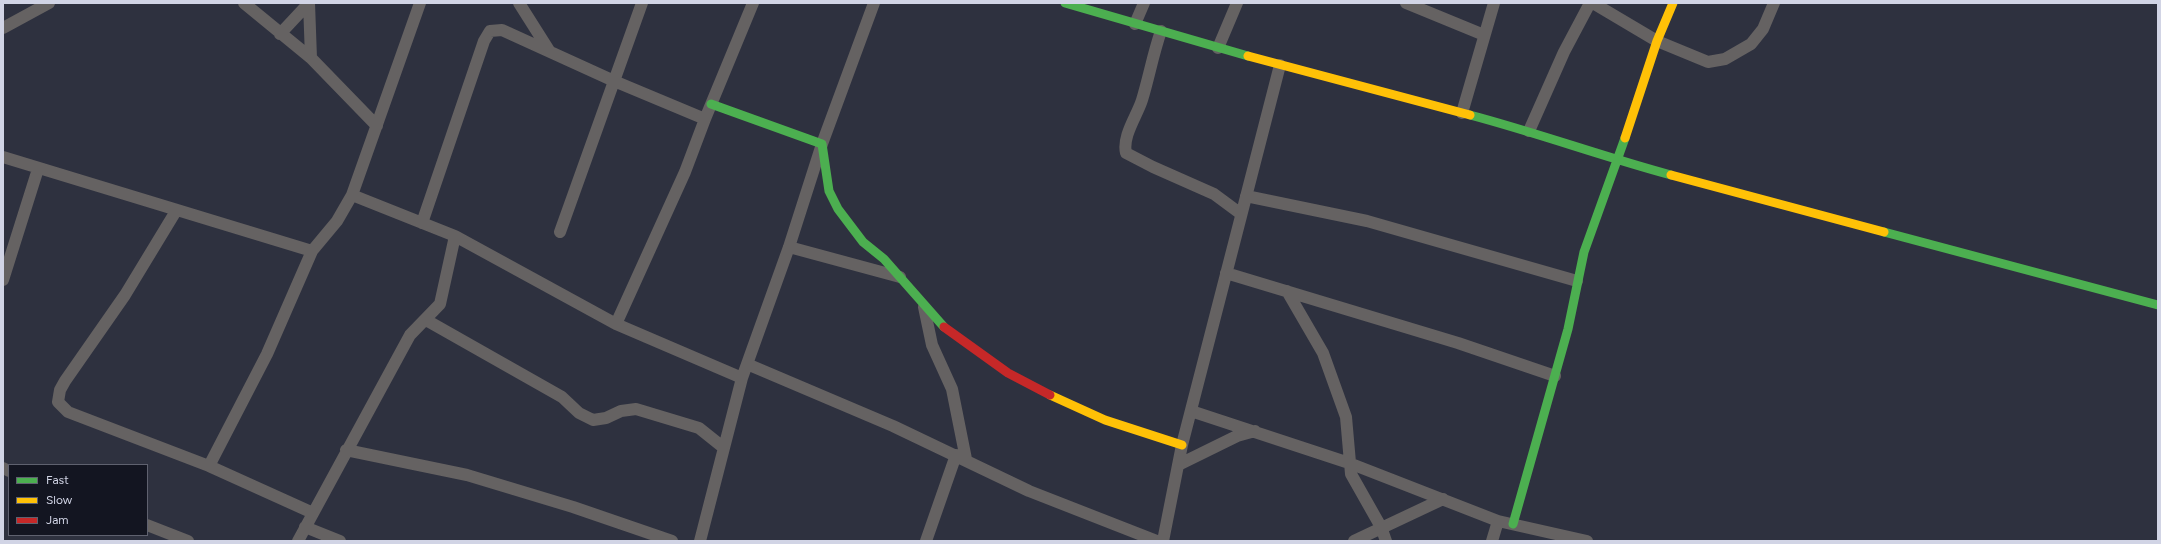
<!DOCTYPE html>
<style>
body{margin:0}
#map{position:relative;width:2161px;height:544px;overflow:hidden;background:#2e313f;font-family:Figtree,sans-serif}
canvas{display:block}
.frame{position:absolute;inset:0;border:4px solid #d1d4e5;pointer-events:none}
.legend{position:absolute;left:8px;top:464px;width:140px;height:72px;box-sizing:border-box;background:#131521;border:1px solid #5f616f;margin:0;padding:5px 7px;list-style:none;font-size:12px;color:#d1d4e5}
.legend li{display:flex;align-items:center;gap:8px;height:20px}
.legend b{width:20px;border:1px solid #5f616f}
</style>
<div id="map">
<canvas width="2161" height="544"></canvas>
<div class="frame"></div>
<ul class="legend">
<li><b style="height:5px;background:#4caf50"></b>Fast</li>
<li><b style="height:5px;background:#ffc107"></b>Slow</li>
<li><b style="height:5px;background:#c62828"></b>Jam</li>
</ul>
</div>
<script>
const g = document.querySelector('canvas').getContext('2d');
g.lineJoin = 'round';
function stroke(path, color, width, dash) {
  g.strokeStyle = color;
  g.lineWidth = width;
  g.lineCap = dash ? 'butt' : 'round';
  g.setLineDash(dash || []);
  g.stroke(path);
}
stroke(new Path2D(`
 M244 3 311 58 377 126
 M309 3 311 58
 M519 3 550 52
 M1406 3 1484 35
 M1593 3 1657 41 1708 62 1725 59 1751 44 1763 29 1774 3
 M1135 24 1144 3
 M3 28 49 3
 M1161 31C1153 54 1149 77 1142 100 1137 116 1122 136 1126 153L1153 167 1214 194 1241 214
 M280 34 309 3
 M1218 48 1237 3
 M1462 113 1494 3
 M1529 131 1564 52 1590 3
 M3 157 312 251
 M1246 196 1367 221 1577 281
 M176 211 125 295 65 381 60 390 58 402 68 412 209 466 313 513
 M422 223 484 41 490 31 502 30 614 81 705 119
 M560 232 642 3
 M455 236 616 324 742 378
 M789 247 900 277
 M1226 273 1458 343 1555 376
 M3 280 38 169
 M1287 291 1323 353 1346 417 1351 474 1381 527 1386 541
 M924 307 932 345 952 389 966 459
 M426 320 562 397 579 413 593 420 606 418 621 411 636 409 699 428 724 448
 M616 324 685 172 705 119 753 3
 M747 364 893 426 1029 491 1157 541
 M1191 411 1349 463 1498 521 1587 541
 M346 450 467 475 573 507 672 541
 M1178 465 1237 436 1255 431
 M209 466 267 354 312 251 337 221 352 195 420 3
 M3 468 9 471
 M147 525 188 541
 M305 527 340 541
 M298 541 410 335 440 304 455 236 352 195
 M700 541 742 378 789 247 822 144 874 3
 M926 541 956 455
 M1163 541 1182 445 1280 65
 M1354 541 1443 499
 M1492 541 1498 521`), '#656262', 12);
stroke(new Path2D(`
 M1065 3 1248 56
 M711 104 822 144 829 191 838 209 863 242 884 259 944 327
 M1470 115C1538 133 1604 157 1671 175
 M1884 232 2158 305
 M1513 524 1568 329 1584 252 1625 138`), '#4caf50', 9);
stroke(new Path2D(`
 M1248 56 1470 115
 M1625 138 1657 41 1673 3
 M1671 175 1884 232
 M1050 395 1105 420 1182 445`), '#ffc107', 9);
stroke(new Path2D(`
 M944 327 1008 373 1050 395`), '#c62828', 9);
</script>
